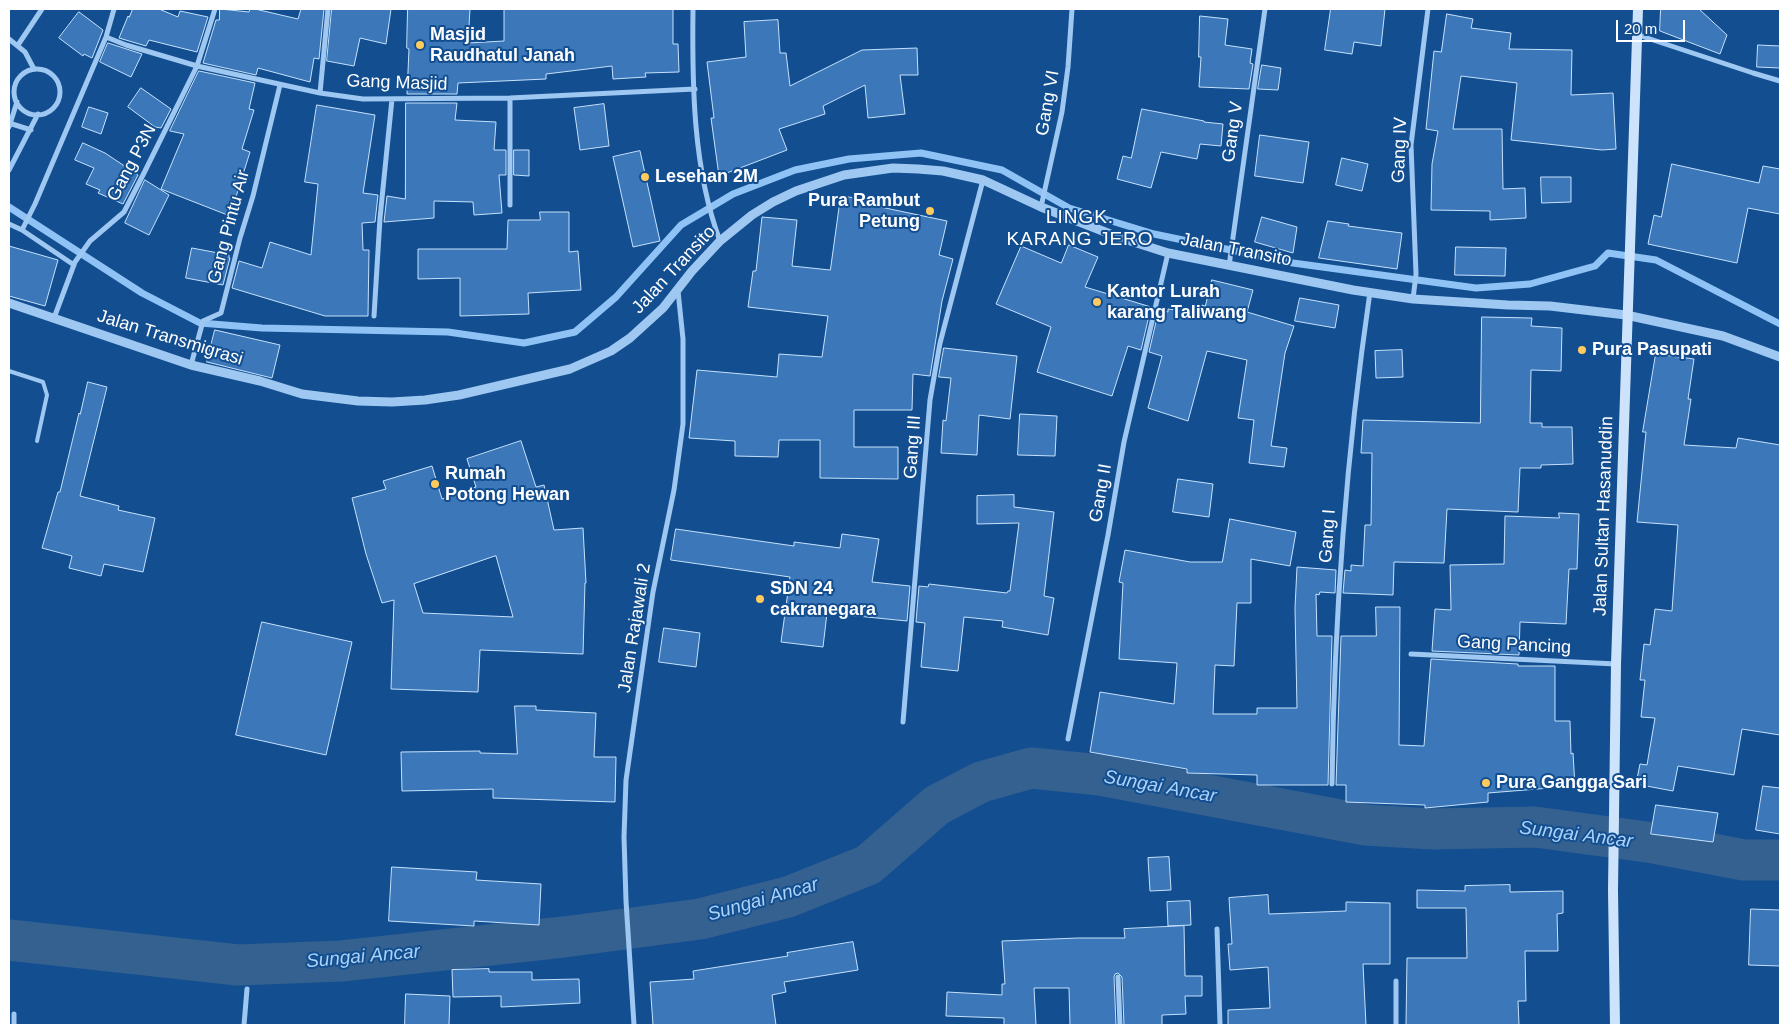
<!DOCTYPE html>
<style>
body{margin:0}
#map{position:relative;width:1789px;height:1034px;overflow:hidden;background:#134f90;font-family:Arial,sans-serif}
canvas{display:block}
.frame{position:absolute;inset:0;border:10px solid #fff;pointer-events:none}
.scale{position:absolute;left:1616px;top:20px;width:69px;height:22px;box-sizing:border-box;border:2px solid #fff;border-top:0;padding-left:6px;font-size:15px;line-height:18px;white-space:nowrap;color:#fff;-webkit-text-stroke:4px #134f90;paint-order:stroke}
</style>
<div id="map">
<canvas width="1789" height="1034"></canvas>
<div class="frame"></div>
<div class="scale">20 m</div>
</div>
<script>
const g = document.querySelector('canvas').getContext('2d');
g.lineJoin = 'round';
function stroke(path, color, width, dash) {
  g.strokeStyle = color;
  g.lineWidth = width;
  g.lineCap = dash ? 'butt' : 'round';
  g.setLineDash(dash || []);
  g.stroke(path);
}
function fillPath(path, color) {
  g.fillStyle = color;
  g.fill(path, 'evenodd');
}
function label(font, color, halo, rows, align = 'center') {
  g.font = font + ' Arial,sans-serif';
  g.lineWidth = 4;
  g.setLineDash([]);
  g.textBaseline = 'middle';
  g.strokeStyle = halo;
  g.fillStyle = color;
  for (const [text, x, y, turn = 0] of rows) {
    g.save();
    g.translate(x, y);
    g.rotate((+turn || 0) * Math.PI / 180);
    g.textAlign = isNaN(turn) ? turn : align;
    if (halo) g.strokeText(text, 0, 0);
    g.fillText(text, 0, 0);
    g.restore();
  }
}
stroke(new Path2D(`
 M9 207 142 293 200 323 262 328 448 332 524 343 575 332 616 297 681 225 733 194 795 170 849 159 921 153 1002 170 1069 208 1154 234 1293 263 1476 288 1530 284 1595 266 1608 253 1656 260 1780 324`), '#90c3f5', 7);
stroke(new Path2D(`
 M9 940 238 965 341 961 564 937 700 919 788 897 868 865 937 805 981 782 1031 768 1100 775 1366 825 1432 829 1535 827 1654 843 1744 860H1780`), '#356190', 41);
const building = new Path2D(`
 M133 9H159L178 17 180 11 208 17 197 52 149 40 146 46 119 38 128 16 129 17Z
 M220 9 249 12 250 9H255L298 19 301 9H324L319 59 314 58 310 82 258 68 256 75 203 63 216 20H219Z
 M332 9H391L386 44 360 38 354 66 327 61Z
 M408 9H470L468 43 504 41V9H673V44H678L679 72 645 73 646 77 613 79 612 66 546 74V79L458 83 457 94H407L409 49 407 48Z
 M1331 9H1385L1381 46 1354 42 1352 54 1325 50Z
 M1661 9H1699L1727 35 1720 54 1660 31Z
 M79 12 103 30 92 58 84 54 83 56 59 38Z
 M1447 14 1473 19 1471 28 1511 33 1509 49 1572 50 1571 95 1613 93 1616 149 1602 150 1511 140 1517 83 1461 76 1453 129H1502L1503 189 1525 188 1526 218 1490 220V211L1431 210 1432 164 1438 131 1426 129 1434 51 1441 52Z
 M1200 16 1228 19 1225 45 1252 49 1250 63 1253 64 1249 89 1199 87 1201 57H1199Z
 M778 20 780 53H786L790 86 862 50 917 48 918 75H900L905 114 868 118 865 85 823 106 825 114 779 129 787 150 719 176 711 118H714L707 62 746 57 744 22Z
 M108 43 142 54 131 77 100 62Z
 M1758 45 1780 46V68L1757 67Z
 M1262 65 1281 68 1278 90 1258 89Z
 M199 71 255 83 249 109 254 110 242 149 250 152 230 216 161 189 184 134 170 131Z
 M141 88 171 109 161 128 155 127 128 107Z
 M406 103H457L455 120 496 122 494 150H506V175H499L502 213 474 215 473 202 434 201V218L384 222 387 196 405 199Z
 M604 104 609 146 580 150 574 108Z
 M317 105 375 115 363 193 378 195 375 222 362 223 363 250H369L368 316H325L232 288 239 261 262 268 270 242 311 255 318 184 305 182Z
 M89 107 108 113 101 134 82 127Z
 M1142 109 1204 121V122L1223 124 1221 146 1200 144 1197 159 1161 152 1151 188 1117 179 1123 156 1131 158Z
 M1260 135 1309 142 1303 183 1255 176Z
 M83 143 105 153 138 175 123 204 98 193 100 190 86 184 94 168 75 160Z
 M514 150H529V176L514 175Z
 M640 151 660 241 633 247 613 157Z
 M1342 158 1368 164 1362 191 1336 185Z
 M1672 164 1759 183 1763 166 1780 169V214L1748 208 1737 263 1648 244 1654 215 1661 217Z
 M1541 177H1571V202L1542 203Z
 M145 180 169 195 149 235 125 223Z
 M841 196 877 201 876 206 947 221 939 255 953 259 942 301 930 376 913 374 912 410H854V447H898V479L820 478V440H779L778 457 735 456V441L689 438 697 370 777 377 779 354 822 357 828 316 748 307 753 271H756L762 217 797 220 792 266 830 270Z
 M540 212H569V252L578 251 581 290 528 293 529 314 460 316V278L418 279V249H507L508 220H540Z
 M1262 217 1297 227 1293 253 1255 242Z
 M1328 221 1349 224 1348 226 1402 233 1397 269 1319 258Z
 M1069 245 1098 257 1085 287 1151 307 1141 350 1128 346 1112 396 1037 372 1051 327 996 304 1021 246 1061 263Z
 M9 246 58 260 45 306 9 296Z
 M1456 247 1506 248 1505 276 1455 275Z
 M192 248 229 255V258H230L223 285 186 278Z
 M1212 280 1253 290 1247 312 1294 326 1285 353 1271 446 1287 448 1284 467 1249 463 1254 420 1238 418 1247 360 1207 351 1188 421 1148 408 1162 356 1149 352 1159 309 1168 312V309L1200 313 1202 305 1205 306Z
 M1300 298 1339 305 1335 328 1295 321Z
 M1482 317 1532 318 1531 326 1562 328 1561 371 1531 370 1530 423H1542V427H1572L1573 464 1541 465V468H1520L1518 512 1447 509 1444 563 1394 562 1393 595 1343 593 1345 570 1351 571V565L1363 566 1365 525H1371L1372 453H1361L1363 420 1480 423Z
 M215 330 280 345 272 378 207 362Z
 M944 348 1017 356 1010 419 979 415 977 455 941 453 943 420 946 421 951 378 939 377Z
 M1402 350 1403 377 1376 378 1375 351Z
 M1656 354 1694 359 1688 399H1691L1684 445 1736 448 1738 438 1780 445V735L1742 729 1734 775 1678 766 1673 791 1636 784 1640 764 1647 765 1655 718 1641 717 1645 680H1640L1644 644 1650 645 1655 609 1672 611 1678 525 1637 522 1646 432H1643Z
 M88 382 107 387 80 496 119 506 118 510 155 518 143 572 104 564 101 576 69 568 72 556 42 548 58 492H60L79 413 80 414Z
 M1020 414 1057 416 1055 456 1018 455Z
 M521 441 536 487 544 485 554 530 583 528 586 583H585L583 654 480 650 478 692 391 689 394 600 382 603 366 554 352 498 386 489 383 481 432 466 442 499 476 487 467 459ZM496 556 513 617 423 613 414 584Z
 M1178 479 1213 484 1209 517 1173 512Z
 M1014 495V507L1054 512 1044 596 1054 598 1048 635 1002 627 1003 621 964 617 958 671 921 667 925 623 916 622 919 586 928 587 929 584 1007 593 1008 591H1010L1019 523 977 524V496Z
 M1559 513 1579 514 1577 569H1569L1566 624 1520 622 1519 655 1432 651 1435 609 1451 610 1450 565 1504 564 1505 516 1559 518Z
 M1230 519 1296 532 1290 566 1251 559V603H1237L1234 666 1215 665 1213 714H1257V708H1297L1295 608 1297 567 1336 570 1335 593 1320 592 1319 595 1316 594 1317 636H1332L1328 785H1257V775L1187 773V769L1090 752 1100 692 1174 704 1177 663 1119 659 1123 583 1119 582 1125 550 1190 562H1222Z
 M676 529 794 546V542L840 548 842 534 879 539 872 582 910 586 907 621 827 613 823 647 781 642 790 577 671 560Z
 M1376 607H1400L1399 745 1424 746 1431 659 1518 664V666H1555V721H1570L1571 754 1573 753 1575 786 1488 793V802L1425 808V805L1346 802V785H1336L1341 636H1376Z
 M262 622 352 642 326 755 236 735Z
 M664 628 700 633 696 667 659 662Z
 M515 706H536V710L596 713 594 757H616L615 802 493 798V789L402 791 401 752 480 751V753L517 754Z
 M1763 786 1780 788V834L1756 830Z
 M1656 805 1718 813 1713 842 1651 834Z
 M1169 857 1171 890 1150 891 1148 858Z
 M392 867 477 872 476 880 541 884 539 925 474 921V926L389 921Z
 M1510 885V892L1563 891V913L1557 914 1558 951H1525L1526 1001H1518L1519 1025H1406L1407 958H1467L1466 908H1417V890L1465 891V886Z
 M1268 895 1269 914 1346 911V902L1390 903V964H1363L1366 1025H1228V1010L1270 1008 1268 967 1230 970 1228 944H1232L1229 898Z
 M1190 901 1191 925 1168 926 1167 902Z
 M1751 909 1780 910V966L1749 965Z
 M1184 926 1185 976H1202V996H1185L1186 1014 1162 1015V1025H1124L1122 977 1118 973 1115 974 1114 977 1116 1025H1070L1069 988H1034L1036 1025H1004V1018L946 1016 947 992 1002 995V984H1005L1002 941 1078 938H1125L1124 929Z
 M853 942 858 970 784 982 786 992 772 995 776 1025H653L650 982 694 979 693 971 788 956 787 953Z
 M489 969V972H532V980L579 979 580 1003 501 1007V996L453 997 452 970Z
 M406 994 450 996 449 1025H405Z`);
fillPath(building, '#3c78b9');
stroke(building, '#c5e1fc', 1);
stroke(new Path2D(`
 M9 371 43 382 47 395 37 441`), '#9ec7f1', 4);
stroke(new Path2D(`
 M693 9C692 85 693 169 720 241
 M1638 35 1753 73 1780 81
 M106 37 126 45 197 66 320 93 363 99 510 98 695 89
 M9 39 25 52 34 69
 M18 45 42 9
 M14 92a23 23 0 1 1 46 0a23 23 0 1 1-46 0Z
 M320 93 328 9
 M9 123 31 130
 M9 127 17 102
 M9 170 38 114
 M510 205V98
 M1041 207 1062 112 1068 67 1072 9
 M9 224 22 230 74 265
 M22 230 35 204 106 37 114 9
 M1229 266 1265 9
 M1413 299 1416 274 1411 145 1428 9
 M374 316 380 218 392 99
 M54 318 75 262 90 241 124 212 144 173 197 66 215 9
 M191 365 203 321 221 313 240 238 253 196 280 85
 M1411 654 1616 664
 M903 722 930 400 940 343 983 180
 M1068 739 1108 535 1124 442 1168 253
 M1332 784C1334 619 1346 456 1370 292
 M1217 929 1220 1025
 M1118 977 1120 1025
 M14 1014V1025
 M244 1025 247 989
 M634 1025 626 901 624 837 626 780 653 592 674 490 683 424V339L678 291
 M1396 1025V981`), '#9ec7f1', 5);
stroke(new Path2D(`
 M9 303 191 365 260 381 302 394 358 401 392 402 425 400 459 395 570 369 611 351 630 338 663 308 692 271 720 241 752 215 773 202 796 191 844 175 893 168 918 169 943 171 983 180 1041 207 1118 237 1168 253 1353 290 1413 299 1508 305 1550 306 1626 315 1723 336 1780 357`), '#9ec7f1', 9);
stroke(new Path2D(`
 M1615 1025 1613 890 1616 664 1638 9`), '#cde3fc', 10);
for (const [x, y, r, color] of [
 [420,45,5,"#ffca5e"],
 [645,177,5,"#ffca5e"],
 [930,211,5,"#ffca5e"],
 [1097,302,5,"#ffca5e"],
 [1582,350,5,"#ffca5e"],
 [435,484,5,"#ffca5e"],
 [760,599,5,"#ffca5e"],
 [1486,783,5,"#ffca5e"]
]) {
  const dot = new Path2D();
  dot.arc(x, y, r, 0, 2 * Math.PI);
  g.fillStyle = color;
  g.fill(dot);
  stroke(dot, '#134f90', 2);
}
label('bold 18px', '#fff', '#134f90', [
 ["Masjid",430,35],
 ["Raudhatul Janah",430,56],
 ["Lesehan 2M",655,177],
 ["Pura Rambut",920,201,"right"],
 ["Petung",920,222,"right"],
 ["Kantor Lurah",1107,292],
 ["karang Taliwang",1107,313],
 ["Pura Pasupati",1592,350],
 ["Rumah",445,474],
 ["Potong Hewan",445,495],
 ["SDN 24",770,589],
 ["cakranegara",770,610],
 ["Pura Gangga Sari",1496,783]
], 'left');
label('18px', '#fff', '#134f90', [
 ["Gang Masjid",397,83,2],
 ["Gang VI",1048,103,-80],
 ["Gang V",1233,132,-82],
 ["Gang IV",1400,150,-88],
 ["Gang P3N",132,163,-62],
 ["Gang Pintu Air",229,227,-75],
 ["Jalan Transito",1236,250,11],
 ["Jalan Transito",674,270,-47],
 ["Jalan Transmigrasi",170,338,17],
 ["Gang III",913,447,-86],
 ["Gang II",1101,493,-80],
 ["Jalan Sultan Hasanuddin",1604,516,-88],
 ["Gang I",1328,536,-86],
 ["Jalan Rajawali 2",635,628,-81],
 ["Gang Pancing",1514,645,3]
]);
g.letterSpacing = '1px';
label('19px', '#fff', '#134f90', [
 ["LINGK.",1080,218],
 ["KARANG JERO",1080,240]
]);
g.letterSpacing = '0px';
label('italic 19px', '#aad1f8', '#134f90', [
 ["Sungai Ancar",1160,787,10],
 ["Sungai Ancar",1576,835,7],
 ["Sungai Ancar",763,900,-16],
 ["Sungai Ancar",363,957,-5]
]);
</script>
